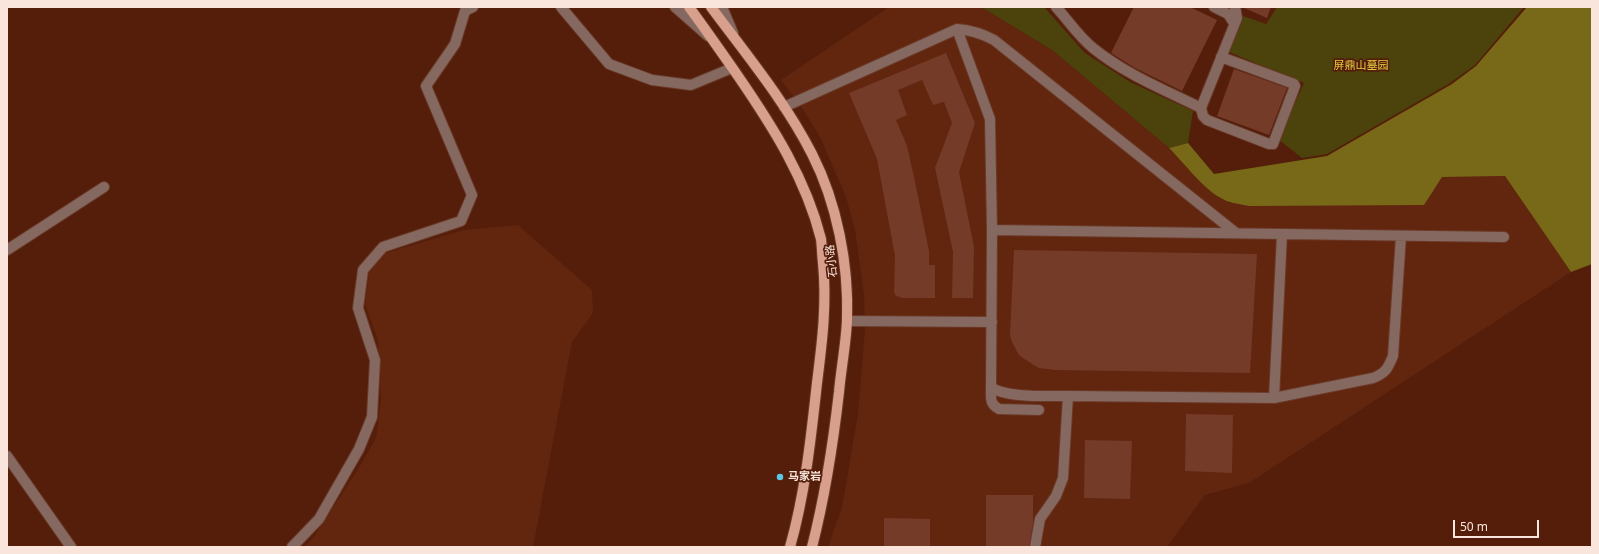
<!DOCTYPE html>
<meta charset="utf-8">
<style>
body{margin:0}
#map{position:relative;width:1599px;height:554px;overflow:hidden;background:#541e0a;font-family:"Noto Sans",sans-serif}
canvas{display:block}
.frame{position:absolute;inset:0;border:8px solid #fae5dd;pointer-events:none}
.scale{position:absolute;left:1453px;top:520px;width:86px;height:18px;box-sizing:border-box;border:2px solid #fae5dd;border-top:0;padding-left:5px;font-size:12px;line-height:14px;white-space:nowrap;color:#fae5dd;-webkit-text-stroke:3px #541e0a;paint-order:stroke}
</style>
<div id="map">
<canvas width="1599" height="554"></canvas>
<div class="frame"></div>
<div class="scale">50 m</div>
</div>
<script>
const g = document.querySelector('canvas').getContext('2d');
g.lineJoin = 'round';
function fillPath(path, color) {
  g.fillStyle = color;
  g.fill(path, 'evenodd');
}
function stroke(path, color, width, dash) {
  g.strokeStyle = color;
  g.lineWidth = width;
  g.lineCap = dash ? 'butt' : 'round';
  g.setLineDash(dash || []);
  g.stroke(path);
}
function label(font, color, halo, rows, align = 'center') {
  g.font = font + ' "Noto Sans","Noto Sans SC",sans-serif';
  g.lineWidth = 3.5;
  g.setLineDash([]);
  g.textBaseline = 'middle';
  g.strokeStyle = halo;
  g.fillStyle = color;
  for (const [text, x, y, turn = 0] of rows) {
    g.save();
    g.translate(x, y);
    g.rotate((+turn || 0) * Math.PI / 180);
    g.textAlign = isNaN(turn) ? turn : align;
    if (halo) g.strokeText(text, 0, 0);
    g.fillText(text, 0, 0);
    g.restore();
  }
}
fillPath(new Path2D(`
 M889 7H981L1052 50 1169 148 1207 188 1218 197 1231 203 1442 177 1505 176 1571 272 1249 483 1205 495 1167 547H828L842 507 858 414 865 329 864 295 855 230 846 197 820 137 804 111 781 80Z
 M518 225 592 290 593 313 572 342 533 547H304L313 538 360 466 376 438 381 400 378 340 365 304 369 272 382 254 464 230Z`), '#62250e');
fillPath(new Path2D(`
 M981 7H1044L1085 53 1130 82 1193 111 1188 143 1169 148 1052 50Z
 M1277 7H1524L1475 65 1450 83 1327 154 1302 158 1278 139 1304 83 1229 52 1243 16 1266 24Z`), '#4b420c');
fillPath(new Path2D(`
 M1527 7H1592V264L1571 272 1505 176 1442 177 1424 205 1249 206C1239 204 1228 203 1219 197 1204 189 1182 161 1169 148L1188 143 1214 174 1327 156 1452 84 1476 66Z`), '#776917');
fillPath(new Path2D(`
 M1134 7H1190L1217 20 1182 91 1135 68 1111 53Z
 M1242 7H1271L1267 18Z
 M946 53 975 123 959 172 974 247 973 298H952L953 252 935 168 952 123 944 102 933 105 922 80 898 90 907 115 896 120 907 146 914 177 929 251V265H935V298H903L896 296 894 292 895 256 877 159 849 93Z
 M1234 69 1287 88 1269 135 1217 116Z
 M1014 250 1257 254 1250 373 1055 370 1039 368 1032 364 1019 355 1012 342 1010 335Z
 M1186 414 1233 415 1232 473 1185 471Z
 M1085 440 1132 441 1130 499 1084 498Z
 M986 495H1033V523L1029 547H986Z
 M884 518 930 519V547H884Z`), '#743b28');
const minor = new Path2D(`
 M561 7 609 64 652 80 691 85 732 68
 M675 7 708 36
 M722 7 733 33
 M1056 7C1068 20 1079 37 1093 48 1125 74 1165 90 1201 108
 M1214 7 1228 14 1234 23
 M957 29C971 30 981 33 994 40L1236 233
 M1221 57 1294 84 1295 86 1273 144H1269L1207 120 1203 116 1201 108 1237 18 1235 7
 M784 107 957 29 990 119 992 230 991 387C1005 398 1049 396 1068 396L1063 478 1056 496 1040 519 1035 547
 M992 230 1504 237
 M7 250 104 187
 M847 321 992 322
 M991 387C991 397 989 404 999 409L1039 410
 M1068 396 1274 398 1373 378C1386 373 1388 368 1393 356L1401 236
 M1274 398 1282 234
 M7 456 71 547
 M292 547 319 519 359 449 372 417 375 360 358 308 363 270 383 247 461 221 472 195 426 86 455 44 465 11 473 7`);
const major = new Path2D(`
 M689 7C706 30 722 53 738 76 773 127 806 179 821 239 822 247 822 255 823 263 827 305 822 343 817 383 811 438 805 494 790 547
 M711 7C746 54 785 101 812 154 837 203 849 265 847 320 846 344 841 369 839 392 833 445 825 496 812 547`);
stroke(minor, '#6b3a28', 12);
stroke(major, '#6b3a28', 12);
stroke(minor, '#856960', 10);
stroke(major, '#d79f8c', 10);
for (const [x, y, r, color] of [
 [780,477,4,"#5bc8e7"]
]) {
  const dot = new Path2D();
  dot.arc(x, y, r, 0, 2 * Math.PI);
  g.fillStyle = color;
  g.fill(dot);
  stroke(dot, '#541e0a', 1.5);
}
label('11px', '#e6ce44', '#541e0a', [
 ["屏鼎山墓园",1361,66]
]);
label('11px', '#fae5dd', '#541e0a', [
 ["石小路",832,261,-96]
]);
label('bold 11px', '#fae5dd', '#541e0a', [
 ["马家岩",788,477]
], 'left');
</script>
